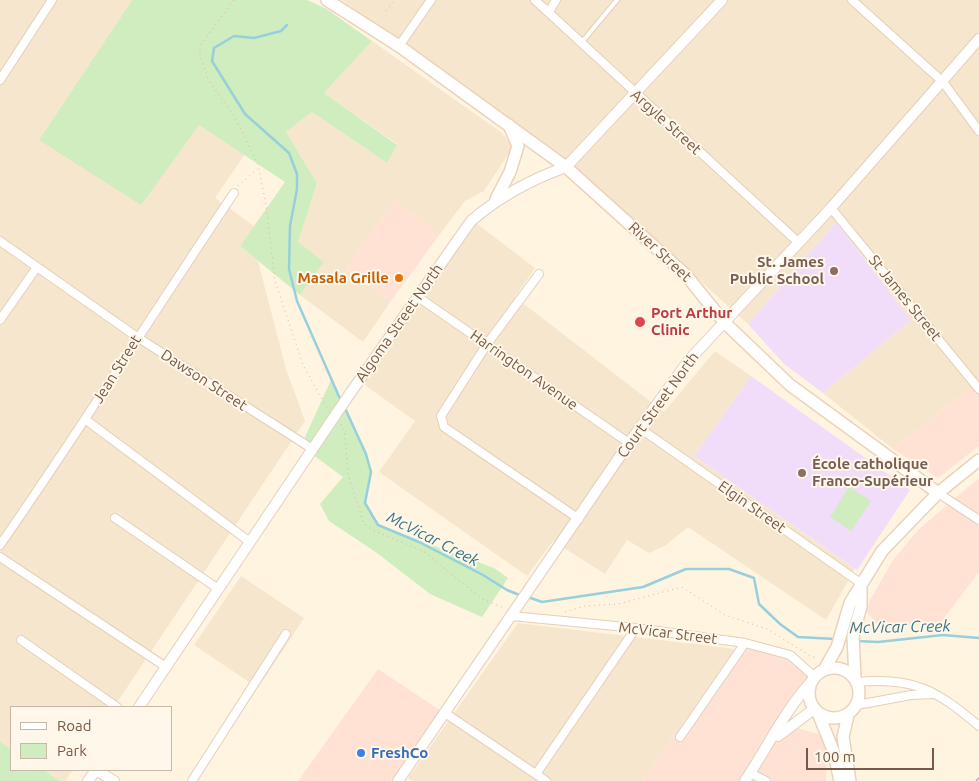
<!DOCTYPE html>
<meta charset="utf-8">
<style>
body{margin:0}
#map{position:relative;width:979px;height:781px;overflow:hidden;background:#fef4e0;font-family:Ubuntu,sans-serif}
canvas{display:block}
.legend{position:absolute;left:10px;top:706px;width:162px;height:65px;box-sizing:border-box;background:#fff7e9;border:1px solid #c9b8a7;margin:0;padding:6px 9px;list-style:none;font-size:15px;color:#775945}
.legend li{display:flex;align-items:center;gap:10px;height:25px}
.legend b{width:25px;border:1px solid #c9b8a7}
.scale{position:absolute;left:806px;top:748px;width:128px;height:22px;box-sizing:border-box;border:2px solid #775945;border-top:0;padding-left:6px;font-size:15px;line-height:18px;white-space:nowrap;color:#775945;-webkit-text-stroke:4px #fff7e9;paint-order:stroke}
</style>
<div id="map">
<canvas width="979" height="781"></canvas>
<ul class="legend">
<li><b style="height:6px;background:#fff"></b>Road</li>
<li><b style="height:14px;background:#cfedbe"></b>Park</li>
</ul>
<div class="scale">100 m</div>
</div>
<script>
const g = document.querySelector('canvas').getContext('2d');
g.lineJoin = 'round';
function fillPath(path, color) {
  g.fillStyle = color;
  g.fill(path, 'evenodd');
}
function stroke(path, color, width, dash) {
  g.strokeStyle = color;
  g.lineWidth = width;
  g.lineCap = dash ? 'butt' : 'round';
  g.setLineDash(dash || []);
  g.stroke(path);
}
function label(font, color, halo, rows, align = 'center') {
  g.font = font + ' Ubuntu,sans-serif';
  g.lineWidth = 4;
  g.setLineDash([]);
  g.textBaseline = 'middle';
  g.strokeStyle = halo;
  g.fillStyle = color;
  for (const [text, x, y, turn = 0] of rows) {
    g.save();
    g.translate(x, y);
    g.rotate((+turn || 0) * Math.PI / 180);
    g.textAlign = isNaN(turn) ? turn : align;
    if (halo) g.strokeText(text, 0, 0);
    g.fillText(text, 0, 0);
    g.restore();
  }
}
fillPath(new Path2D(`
 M0 0H132L39 140 199 125 245 154 215 198 254 226 240 246 258 261 286 369 305 421 114 707H11V770H73L65 781H0Z
 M342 0H979V398L971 387 893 449 823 393 911 320 836 222 748 324 564 158Z
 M372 41 502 133 513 147 484 191 465 201 440 234 394 201 346 269 391 301 363 342 300 295 324 262 298 242 317 183 286 132 312 112 387 163 397 144 324 93Z
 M476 223 535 268 515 297 664 412 715 351 751 376 694 456 855 569 826 620 688 527 666 545 649 553 627 540 605 574 553 541 527 576 379 472 415 421 362 383Z
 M241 576 304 618 258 688 194 645Z
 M518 623 735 649 642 781H413L408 778Z`), '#f7e6ce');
fillPath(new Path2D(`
 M394 201 440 234 391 301 346 269Z
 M971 387 979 398V446L938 478 893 449Z
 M979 478V572L941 622 880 629 865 609 893 560 919 529Z
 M735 649 760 650 781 656 811 673 779 722 827 737 826 781H642Z
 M378 669 441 711 391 781H298Z`), '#ffe2d4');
fillPath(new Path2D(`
 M836 222 911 320 823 393 784 364 748 324Z
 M751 376 910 490 857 570 694 456Z`), '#f1ddfa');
fillPath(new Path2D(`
 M132 0H307L325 8 372 41 324 93 397 145 387 163 312 112 286 132 317 183 298 242 324 262 300 295 240 246 285 182 199 125 141 205 39 140Z
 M331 380 366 454 371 472 365 503 378 525 494 568 508 578 482 617 430 594 377 553 329 521 320 504 343 477 301 446Z
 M849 487 871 501 851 531 830 517Z
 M0 742 11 749V770H43L60 781H0Z`), '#cfedbe');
stroke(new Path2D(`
 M287 25 281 31 254 38 234 36 214 48 212 61 245 114 289 153 297 174V189L290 226 289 269 297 301 341 401
 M344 406 366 454 371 472 365 503 378 525 419 542 483 575 507 590 522 596
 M528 597 542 602 643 587 686 569H729L754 578 759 604 780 624 798 637 836 639
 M856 641 878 642 943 635 979 638`), '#98cfdc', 2.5);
const service = new Path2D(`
 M582 42 617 0`);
const minor = new Path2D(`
 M535 0 799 243
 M852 0 943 82 979 131
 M549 12 556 0
 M399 46 431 0
 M0 80 52 0
 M831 208 979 389
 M0 241 137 337 311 448
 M539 274 487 344 441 416 444 427 579 519
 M418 297 629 443
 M0 320 37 267
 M86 420 250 542
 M641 429 862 584
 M938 493 979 520
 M115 518 217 588
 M0 545C81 429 155 310 234 193
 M0 557 166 667
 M512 616 636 628 745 643 790 655 815 677
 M21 640 117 707
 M857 682C915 677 936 690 979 726
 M857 705 911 695 934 694
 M445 713 546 781
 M680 737 745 643
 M750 773 766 781
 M536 774 636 628
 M192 781 286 634`);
const tertiary = new Path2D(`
 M349 395 471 221C500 196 529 180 566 167L722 0
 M139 707 330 423
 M778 736 814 709
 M96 770 114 781
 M88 781 96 770
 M398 781 629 443 689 360 831 208 979 39
 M745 781C767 748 785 710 812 681`);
const secondary = new Path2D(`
 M327 0 399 46 566 167 686 275 724 322 790 385 938 493
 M496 199 510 172 518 146 509 125
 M809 693a25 25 0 1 1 50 0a25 25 0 1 1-50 0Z
 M824 670 837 647 850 603 882 551 938 493 979 460
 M855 678 853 636 861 606V588
 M818 713 833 750 840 781
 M848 715 843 737 850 781`);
stroke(service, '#e3d0bb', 6);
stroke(minor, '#e3d0bb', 10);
stroke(tertiary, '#e3d0bb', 12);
stroke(secondary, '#ebd3bb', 14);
stroke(new Path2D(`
 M234 0 200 46V56L209 81 234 116 258 164 266 205 275 281 303 365 328 410
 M386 11 394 1 393 0
 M238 186 257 169
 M341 424 345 435 348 474 364 524 373 530 423 551 482 599 504 608
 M565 612 585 606 618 604 682 587 725 615 767 629 812 657H818`), '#dbb599', 1, [1, 4]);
stroke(service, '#fff', 4);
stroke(minor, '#fff', 8);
stroke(tertiary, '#fff', 10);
stroke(secondary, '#fff', 11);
const rail = new Path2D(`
 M978 781 979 780`);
stroke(rail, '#b79ec8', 4.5);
stroke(rail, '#fff7e9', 2.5, [8]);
const tertiaryBridge = new Path2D(`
 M330 423 349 395`);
stroke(tertiaryBridge, '#e3d0bb', 12, []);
stroke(tertiaryBridge, '#fff', 10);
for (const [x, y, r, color] of [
 [834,271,5,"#8d6e63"],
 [399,278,5,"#e8710a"],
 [640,322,6,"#e0444e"],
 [802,473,5,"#8d6e63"],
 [361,753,5,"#3f7fe0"]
]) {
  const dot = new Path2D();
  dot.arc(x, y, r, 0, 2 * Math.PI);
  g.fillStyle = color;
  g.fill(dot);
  stroke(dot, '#fff7e9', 2);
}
label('15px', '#775945', '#fff7e9', [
 ["Argyle Street",666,122,42],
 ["River Street",660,252,43],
 ["St James Street",905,298,51],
 ["Algoma Street North",399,323,-55],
 ["Jean Street",117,369,-58],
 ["Harrington Avenue",524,370,35],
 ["Dawson Street",204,380,33],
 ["Court Street North",658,405,-54],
 ["Elgin Street",752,507,35],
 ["McVicar Street",668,633,7]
]);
label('bold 15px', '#785e54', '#fff7e9', [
 ["St. James",824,262],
 ["Public School",824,279],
 ["École catholique",812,464,"left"],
 ["Franco-Supérieur",812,481,"left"]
], 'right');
label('bold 15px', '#c56008', '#fff7e9', [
 ["Masala Grille",389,278]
], 'right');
label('bold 15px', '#be3a42', '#fff7e9', [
 ["Port Arthur",651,313],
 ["Clinic",651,330]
], 'left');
label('bold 15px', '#366cbe', '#fff7e9', [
 ["FreshCo",371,753]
], 'left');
label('italic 16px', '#3a7686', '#fff7e9', [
 ["McVicar Creek",433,539,27],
 ["McVicar Creek",900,627,-1]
]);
</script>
